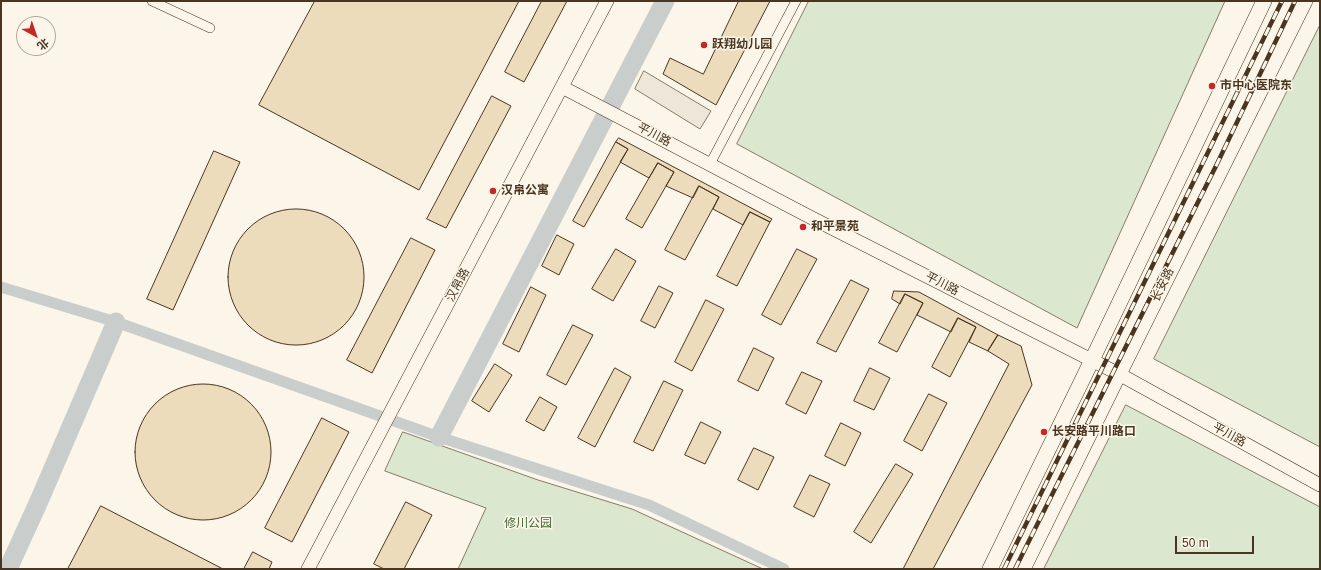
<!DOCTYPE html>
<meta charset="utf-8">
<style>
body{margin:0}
#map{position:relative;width:1321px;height:570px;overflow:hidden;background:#fbf6e9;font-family:Helvetica,"Noto Sans SC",sans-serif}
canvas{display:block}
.frame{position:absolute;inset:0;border:2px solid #4a3520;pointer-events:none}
.north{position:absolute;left:16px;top:16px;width:40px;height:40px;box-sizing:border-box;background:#fbf6e9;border:1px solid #b4a999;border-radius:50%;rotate:140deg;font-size:11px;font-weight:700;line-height:16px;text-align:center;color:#4a3520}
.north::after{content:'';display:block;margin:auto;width:14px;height:18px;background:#c62828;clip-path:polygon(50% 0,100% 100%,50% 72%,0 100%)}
.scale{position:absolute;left:1175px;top:536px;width:79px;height:18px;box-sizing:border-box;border:2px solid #4a3520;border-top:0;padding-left:5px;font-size:12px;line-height:14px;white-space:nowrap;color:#4a3520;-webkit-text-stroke:3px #fbf6e9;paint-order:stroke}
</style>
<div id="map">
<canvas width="1321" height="570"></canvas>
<div class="frame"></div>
<div class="north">北</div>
<div class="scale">50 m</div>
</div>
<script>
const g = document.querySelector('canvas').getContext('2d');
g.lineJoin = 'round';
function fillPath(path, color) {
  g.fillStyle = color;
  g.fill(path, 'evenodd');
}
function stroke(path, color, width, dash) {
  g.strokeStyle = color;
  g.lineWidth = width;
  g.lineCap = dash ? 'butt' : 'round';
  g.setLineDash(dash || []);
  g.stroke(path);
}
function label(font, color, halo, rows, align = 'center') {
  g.font = font + ' Helvetica,"Noto Sans SC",sans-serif';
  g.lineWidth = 3;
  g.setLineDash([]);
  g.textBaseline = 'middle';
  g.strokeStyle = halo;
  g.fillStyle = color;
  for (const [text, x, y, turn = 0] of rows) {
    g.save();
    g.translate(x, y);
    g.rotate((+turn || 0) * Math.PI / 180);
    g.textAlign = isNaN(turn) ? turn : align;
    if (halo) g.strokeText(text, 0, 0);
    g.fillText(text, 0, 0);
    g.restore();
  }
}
const green = new Path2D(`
 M809 1H1225L1077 328 737 144Z
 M1320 25V447L1154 359Z
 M1126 405 1320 507V569H1044Z
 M403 432 538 480 632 509 763 569H458L486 508 385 471Z`);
fillPath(green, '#dce7d0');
stroke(green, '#887966', 1);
const parking = new Path2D(`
 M644 71 711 111 700 129 635 89Z`);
fillPath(parking, '#ede7d9');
stroke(parking, '#887966', 1);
stroke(new Path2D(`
 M1 287 116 322 439 437 649 505 784 569`), '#c9cecd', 11);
stroke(new Path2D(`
 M439 437 665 1
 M8 569 39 501 116 322`), '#c9cecd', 19);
const building = new Path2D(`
 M315 1H519L419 190 259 105Z
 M542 1H567L524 82 505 72Z
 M739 1H770L716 105 663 74 670 58 703 74Z
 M492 96 511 106 446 228 427 219Z
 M619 138 772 219 770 222 750 212 743 225 713 209 719 197 699 186 693 198 666 186 674 172 658 163 649 178 620 162 628 149 616 142Z
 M616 142 628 149 584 227 573 221Z
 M214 151 240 162 173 310 147 299Z
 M658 163 674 172 642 228 626 219Z
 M699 186 719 197 685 260 665 250Z
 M228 277a68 68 0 1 1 136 0a68 68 0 1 1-136 0Z
 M750 212 770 222 737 286 717 276Z
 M557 235 574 244 559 275 542 266Z
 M411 238 435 250 372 373 347 360Z
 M616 249 636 261 613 301 592 289Z
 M797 249 817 259 781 325 762 315Z
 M851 280 869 289 836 352 817 343Z
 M659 286 673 293 655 328 641 321Z
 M531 287 546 295 519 352 503 344Z
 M894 291 919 292 998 335 988 351 969 342 976 327 958 318 951 332 917 315 923 303 905 294 900 304 892 299Z
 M905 294 923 303 897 352 879 343Z
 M706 300 724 309 692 371 675 362Z
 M958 318 976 327 950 377 932 367Z
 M573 325 593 335 566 385 547 375Z
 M998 335 1021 346 1032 385 933 569H903L1009 364 988 351Z
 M754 348 774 358 758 391 738 381Z
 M495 364 512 375 489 412 472 401Z
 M615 368 631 377 595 447 578 438Z
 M870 368 890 378 874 410 854 401Z
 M802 372 822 381 806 414 786 404Z
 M664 381 683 390 653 451 634 442Z
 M135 452a68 68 0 1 1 136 0a68 68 0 1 1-136 0Z
 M929 394 947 403 922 451 904 441Z
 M540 397 557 407 544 431 526 421Z
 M322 418 349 432 292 542 265 528Z
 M701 422 721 432 705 464 685 455Z
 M841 423 861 433 845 466 825 456Z
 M754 448 774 457 758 490 738 480Z
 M896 464 913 474 871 543 854 532Z
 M810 475 830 484 814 517 794 507Z
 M406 502 432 515 404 569H384L374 564Z
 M101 506 223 569H68Z
 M253 552 272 562 269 569H244Z`);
fillPath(building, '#ecdcbc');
stroke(building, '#4a3520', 1);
const street = new Path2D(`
 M152 1 210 28
 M710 164 796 1`);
const secondary = new Path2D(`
 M562 87 810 217 1119 374 1320 485
 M308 569 607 1`);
const primary = new Path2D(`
 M990 569 1092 360 1264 1
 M1023 569 1119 374 1305 1`);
stroke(street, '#4a3520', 10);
stroke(secondary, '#4a3520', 14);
stroke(primary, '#4a3520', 16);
stroke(street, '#fbf6e9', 9);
stroke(secondary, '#fbf6e9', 13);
stroke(primary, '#fbf6e9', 15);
const rail = new Path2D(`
 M1004 569 1282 1
 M1015 569 1216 166 1295 1`);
stroke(rail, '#4a3520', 4.5);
stroke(rail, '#fbf6e9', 3, [9]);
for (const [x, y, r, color] of [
 [704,45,4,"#c62828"],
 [1212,86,4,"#c62828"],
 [493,191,4,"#c62828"],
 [803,227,4,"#c62828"],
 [1044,432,4,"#c62828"]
]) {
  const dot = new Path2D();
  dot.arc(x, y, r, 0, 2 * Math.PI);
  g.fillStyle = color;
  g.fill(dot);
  stroke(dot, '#fbf6e9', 1.5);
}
label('bold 12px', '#4a3520', '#fbf6e9', [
 ["跃翔幼儿园",712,45],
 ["市中心医院东",1220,86],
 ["汉帛公寓",501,191],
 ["和平景苑",811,227],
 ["长安路平川路口",1052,432]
], 'left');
label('12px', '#4a3520', '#fbf6e9', [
 ["平川路",654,135,28],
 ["平川路",942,284,27],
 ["汉帛路",458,285,-62],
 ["长安路",1163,285,-64],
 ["平川路",1229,435,29]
]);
label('12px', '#436837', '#fbf6e9', [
 ["修川公园",528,524]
]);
</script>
